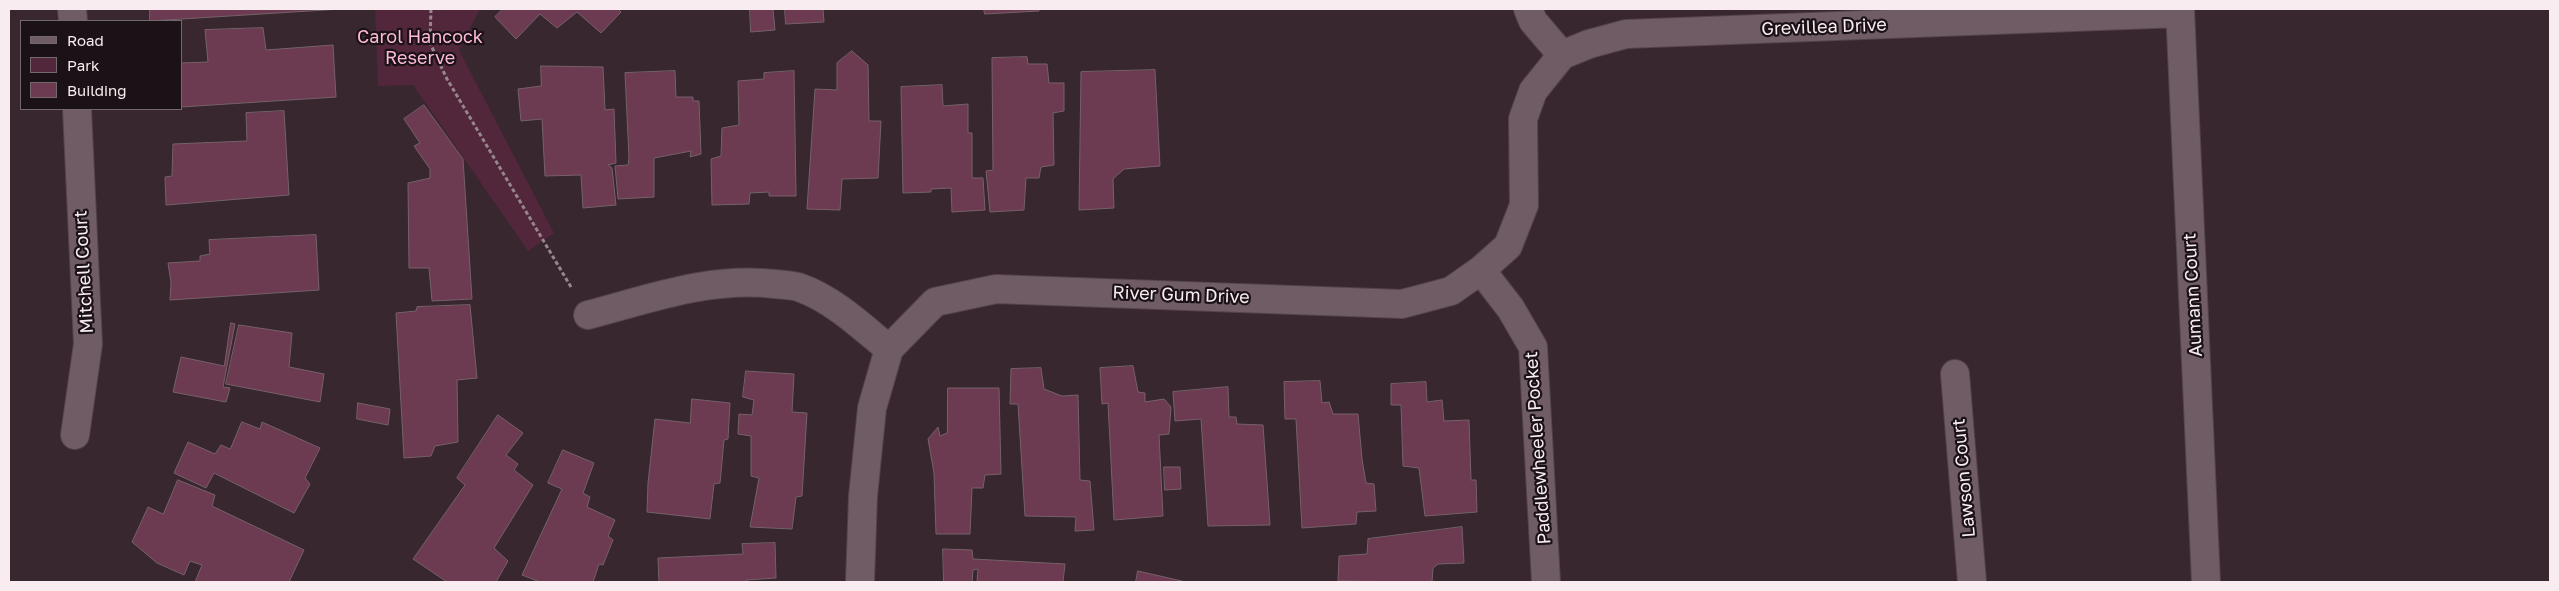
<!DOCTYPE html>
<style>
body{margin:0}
#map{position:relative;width:2559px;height:591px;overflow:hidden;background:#38272e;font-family:"Golos Text",sans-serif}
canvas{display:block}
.frame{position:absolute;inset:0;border:10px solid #f8ecf0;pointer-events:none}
.legend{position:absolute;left:20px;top:20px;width:162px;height:90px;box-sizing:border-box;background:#1a1216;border:1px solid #73696d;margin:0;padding:6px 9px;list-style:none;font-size:15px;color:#f8ecf0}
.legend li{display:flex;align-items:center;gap:10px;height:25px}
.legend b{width:25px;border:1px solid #73696d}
</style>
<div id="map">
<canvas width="2559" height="591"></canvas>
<div class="frame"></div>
<ul class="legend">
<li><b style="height:6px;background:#705c65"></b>Road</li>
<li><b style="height:14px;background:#52263b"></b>Park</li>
<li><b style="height:14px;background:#6c3a51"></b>Building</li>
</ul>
</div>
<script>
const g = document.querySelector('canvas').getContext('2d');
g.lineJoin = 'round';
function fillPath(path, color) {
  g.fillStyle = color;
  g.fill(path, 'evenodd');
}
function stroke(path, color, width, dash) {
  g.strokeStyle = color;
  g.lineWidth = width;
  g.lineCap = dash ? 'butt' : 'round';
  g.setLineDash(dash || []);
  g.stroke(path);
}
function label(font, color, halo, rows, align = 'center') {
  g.font = font + ' "Golos Text",sans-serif';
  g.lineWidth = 4.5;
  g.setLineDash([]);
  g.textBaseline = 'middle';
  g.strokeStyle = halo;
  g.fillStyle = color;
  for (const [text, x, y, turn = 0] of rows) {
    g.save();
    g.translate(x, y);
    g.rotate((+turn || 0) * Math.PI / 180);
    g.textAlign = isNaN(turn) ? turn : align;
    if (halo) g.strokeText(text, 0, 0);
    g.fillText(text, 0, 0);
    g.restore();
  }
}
fillPath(new Path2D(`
 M375 9H480L459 50 554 233 528 251 413 85 378 86Z`), '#52263b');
const building = new Path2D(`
 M150 9H341L150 21Z
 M503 9H618L621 12 601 33 577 12 557 28 540 14 516 39 495 17Z
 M750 9H773L775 30 751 32Z
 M785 9H823L824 22 786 24Z
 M984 9H1039V11L985 14Z
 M263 28 266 50 333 45 336 97 181 107V63L208 62 205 30Z
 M852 51 868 65 869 121H881L878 178 842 179 840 210 807 209 815 89 837 90V63Z
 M1027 57 1028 64H1047L1049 83H1064V111L1053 113 1054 165 1041 167 1039 178H1026L1024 210 990 212 986 171 993 170 992 58Z
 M541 66 603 67 605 110 614 109 616 163 608 165 612 168 616 205 583 208 581 175 545 176 542 119 521 121 518 89 541 86Z
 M1155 70 1160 166 1124 169 1113 179 1114 208 1079 210 1081 72Z
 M675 71 676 97H693V101H699L701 154 690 157 691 151 654 158V197L618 199 615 166 628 165 629 158 625 73Z
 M794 71 796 196H769V192L750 193 749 204 712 205 711 159 721 156 722 128 739 125 738 81 764 79V73Z
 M942 85 943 106 968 104V133H972V178H983L985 210 952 212 951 188 931 189V192L903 193 901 87Z
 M424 105 463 159 472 299 432 301 429 268H409L408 183 430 178V169L414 146 420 143 404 119Z
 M284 111 289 195 166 205 165 177 172 176 173 144 247 141 246 113Z
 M316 235 319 290 170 300 171 282 168 263 200 261V256L210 254 209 240Z
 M470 305 477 378 457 380 458 442 435 446 431 456 404 458 396 313 416 311 417 307Z
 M231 323 235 324 223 387 230 388 226 402 173 392 181 357 224 366Z
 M239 325 292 333 289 367 324 374 320 402 226 384Z
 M1133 366 1138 392 1145 393V402L1164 399 1171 407 1169 434 1159 435 1163 516 1114 520 1108 403 1102 404 1100 368Z
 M1041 368 1044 389 1062 396 1078 395 1080 480 1090 481 1094 530 1075 531 1076 517 1025 516 1018 404H1010L1011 369Z
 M746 371 794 374 792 412 807 413 802 496 796 497 792 529 750 527 759 478 751 476V436L738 434 739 414 752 415 754 400 743 397Z
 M1320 381 1322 403 1329 402 1333 414H1358L1362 459 1366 483 1374 484 1376 511 1357 512 1356 524 1302 528 1296 419H1285L1284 382Z
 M1426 382 1427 402 1442 400 1444 421 1469 420 1471 480H1476L1477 512 1425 516 1419 468 1403 466 1401 405H1391V384Z
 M1228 387 1229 417H1236L1237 424 1263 425 1270 525 1208 526 1201 419 1175 421 1173 392Z
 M948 388H999L1001 474 985 475 983 488H972L970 534H936L934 473 928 439 938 427 940 436 947 433Z
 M692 399 730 403 728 439 724 440 720 483 714 484 710 519 647 512 648 483 655 419 690 423Z
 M358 403 390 409 388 425 357 419Z
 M498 415 523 433 506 455 518 464 514 470 533 485 494 548 508 561 496 582H447L413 559 465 485 457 478Z
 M242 422 260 429 262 422 320 448 305 478 310 484 294 513 214 473 206 488 174 473 188 442 215 454 221 445 230 449Z
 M563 450 594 463 583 493 590 497 587 507 615 520 608 536 613 540 603 565 599 564 593 582H540L522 575 562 489 548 483Z
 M1164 467H1180L1181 489 1165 490Z
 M178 480 215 495 212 506 304 550 289 582H195L202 565 190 561 184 575 157 563 132 542 148 507 163 514Z
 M1462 527 1464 563 1438 564 1433 568 1432 582 1338 581 1339 556 1367 554 1368 539Z
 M775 543 776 578 746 580V582H659L658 558 743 554 742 544Z
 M943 549 972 550 973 559 1065 564 1063 582H977L978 569 973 570 972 582H944Z
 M1138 571 1186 582H1136Z`);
fillPath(building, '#6c3a51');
stroke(building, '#76616a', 1);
const minor = new Path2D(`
 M72 9 73 21
 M1528 9 1533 21 1562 55
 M2180 9 2206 582
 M1481 270 1511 309 1533 347 1546 582
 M588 315C649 299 711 276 775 284 783 285 794 285 801 288 834 300 862 327 889 349
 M1955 374 1972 582
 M75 435 88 344 77 109
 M860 582 863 496 872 408 889 349 935 302 996 289 1402 304 1451 291 1481 270 1508 246 1524 205 1523 119 1533 91 1562 55 1589 44 1626 34 2180 13`);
stroke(minor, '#53444a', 30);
stroke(new Path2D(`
 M431 9 430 43 447 79 571 287`), '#96878d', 3, [4, 2.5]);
stroke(minor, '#705c65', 28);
label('18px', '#f8ecf0', '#1a1216', [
 ["Grevillea Drive",1824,27,-2],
 ["Mitchell Court",84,272,-93],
 ["River Gum Drive",1181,295,2],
 ["Aumann Court",2193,295,-93],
 ["Paddlewheeler Pocket",1538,448,-94],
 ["Lawson Court",1964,478,-95]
]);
label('18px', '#fdb9d7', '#1a1216', [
 ["Carol Hancock",420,37],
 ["Reserve",420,58]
]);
</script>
